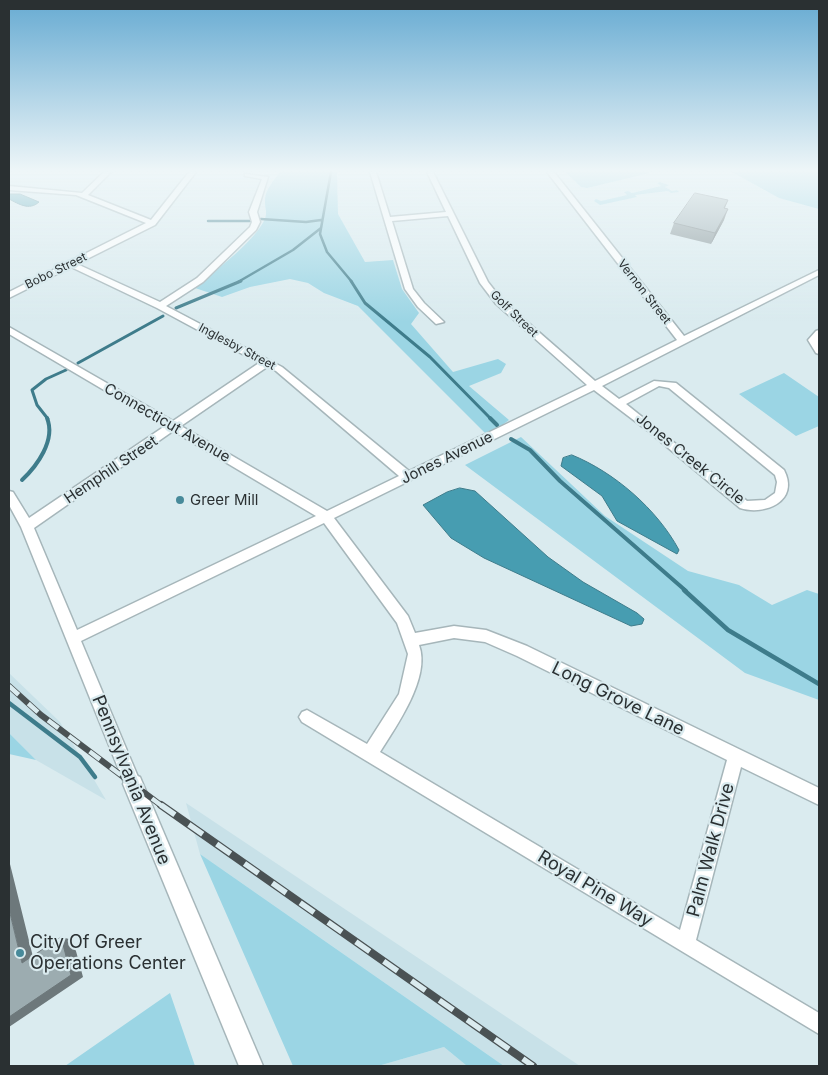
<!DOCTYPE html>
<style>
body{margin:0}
#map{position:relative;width:828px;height:1075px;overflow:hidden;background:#daebef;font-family:Inter,sans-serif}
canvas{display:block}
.frame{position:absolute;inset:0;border:10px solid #2a3032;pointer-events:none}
</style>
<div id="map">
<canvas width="828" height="1075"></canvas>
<div class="frame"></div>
</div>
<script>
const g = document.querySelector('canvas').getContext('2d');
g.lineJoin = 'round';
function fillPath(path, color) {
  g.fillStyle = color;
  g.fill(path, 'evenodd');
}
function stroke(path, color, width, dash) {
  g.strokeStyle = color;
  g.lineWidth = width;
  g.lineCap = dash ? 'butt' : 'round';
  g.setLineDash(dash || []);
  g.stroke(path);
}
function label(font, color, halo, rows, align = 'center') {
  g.font = font + ' Inter,sans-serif';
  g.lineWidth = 4.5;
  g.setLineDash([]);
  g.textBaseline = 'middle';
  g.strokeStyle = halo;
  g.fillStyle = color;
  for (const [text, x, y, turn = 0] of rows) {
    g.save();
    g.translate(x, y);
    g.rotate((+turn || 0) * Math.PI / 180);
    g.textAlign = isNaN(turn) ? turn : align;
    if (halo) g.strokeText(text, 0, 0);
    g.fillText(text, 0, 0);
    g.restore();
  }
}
fillPath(new Path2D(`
 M9 673 60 722 106 800 36 760 9 733Z
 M186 803 580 1066H504L200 854Z
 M444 1047 467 1066H378Z`), '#c8e1e8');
fillPath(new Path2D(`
 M280 172H337L338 214 365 262 393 260 402 289 419 313 411 324 453 372 498 359 506 364 501 373 469 386 509 420 488 436 358 306 324 293 308 283 290 279 250 287 222 297 195 288C215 270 251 245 264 221 268 213 265 210 265 202 264 191 274 180 280 172Z
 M565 172H649L650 173 587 188 581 187Z
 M732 172H819V209L779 198Z
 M660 182 669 185 665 187 672 191 677 190 679 192 671 193 668 191 635 195 637 197 600 205 594 201 596 199 601 201 627 195 624 192 628 191 632 193 661 186 657 183Z
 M784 373 819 397V426L796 436 739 394Z
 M521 437 605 516 688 571 739 585 772 605 807 590 819 594V700L745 673 465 465Z
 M9 733 36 760 9 754Z
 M200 854 504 1066H467L444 1047 378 1066H293Z
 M170 993 195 1066H65Z`), '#9bd5e4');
const water = new Path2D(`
 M9 194H20L39 202C29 211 19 204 9 199Z
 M572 455C614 472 657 509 679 550L677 554 617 521 602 496 561 466 563 458Z
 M460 488 475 491 548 557 583 582 637 613 644 619 642 624 631 626 484 558 451 538 423 505 447 492Z`);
fillPath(water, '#479db1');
stroke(water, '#3e7c8b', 1);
stroke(new Path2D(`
 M331 172 320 234 327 252 352 282
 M261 219 306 222 321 220
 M208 221H250
 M238 282 293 250 321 228`), '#3e7c8b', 2.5);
stroke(new Path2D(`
 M351 281 365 303 430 357 491 419
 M176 308 241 281
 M78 363 163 316
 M48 419 37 405 32 390 46 379 66 370`), '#3e7c8b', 3);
stroke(new Path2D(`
 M490 418 497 425
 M511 439 530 450 560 481 686 591
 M22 480C37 466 56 440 47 418`), '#3e7c8b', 4);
stroke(new Path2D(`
 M684 590 728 630 819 684
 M9 703 80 757 95 777`), '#3e7c8b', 4.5);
const minor = new Path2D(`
 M104 172H111L88 195 151 220 189 172H196L155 225 77 264 160 302 197 278 250 227 252 222 249 212 262 179 245 176V174L268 177 257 212 260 222 256 230 203 282 166 306 282 367 409 471 587 385 496 304 480 283 448 216 392 221 413 289 424 303 444 322 436 324 418 307 405 289 370 172H376L390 217 446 212 427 172H433L488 282 502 300 595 381 677 340 547 172H554L684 336 819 270V275L602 386 619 399 654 381 676 383 784 470C800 501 765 516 740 508L648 431 594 390 334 518 408 616 415 633 454 626 486 630 527 646 819 788V805L741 767 696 940 819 1013V1034L302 722 299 717 302 712 307 710 367 744 399 694 408 654 397 623 324 523 81 641 141 784 139 790 133 792 127 790 21 527 9 505V491L13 492 29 518 165 426 9 334V327L173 421 259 363 157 308 71 267 9 298V292L146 223 76 195 9 190V186L82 193ZM267 367 276 371 399 476 327 511 181 426ZM659 386 669 388 775 475 777 482 775 493 765 500 747 501 626 404ZM173 431 316 516 77 630 34 528ZM454 638 485 642 517 656 727 760 680 930 380 752C397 725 431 677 419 645Z
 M819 330V354L816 353 808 340 816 331Z`);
const tertiary = new Path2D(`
 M133 774 140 777 263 1066H239L123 784 126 777Z`);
stroke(minor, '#a6b6ba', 3);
stroke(tertiary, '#a6b6ba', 3);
fillPath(minor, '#fff');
fillPath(tertiary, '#fff');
const railFar1 = new Path2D(`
 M9 686 41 715 162 806`);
const rail = new Path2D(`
 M161 805 533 1066`);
stroke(railFar1, '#4a5254', 6);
stroke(rail, '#4a5254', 8);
stroke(railFar1, '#daebef', 4.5, [13]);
stroke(rail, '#daebef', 5.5, [17]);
fillPath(new Path2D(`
 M728 200 725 208 724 220 711 244 670 234 674 223Z`), '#869497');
fillPath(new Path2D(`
 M728 209 724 220 711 244 715 233Z
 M9 860 35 965 22 963 9 909Z
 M61 937 73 940 83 977 9 1027V1017Z`), '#6d787b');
const building = new Path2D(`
 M695 193 728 200 724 208 728 209 715 233 674 223Z
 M9 909 22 963 61 937 71 975 9 1017Z`);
fillPath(building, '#9cacb0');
stroke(building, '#6d787b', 1);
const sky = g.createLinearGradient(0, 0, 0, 322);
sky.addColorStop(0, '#67abd2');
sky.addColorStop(0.53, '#eef6f8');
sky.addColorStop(1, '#eef6f800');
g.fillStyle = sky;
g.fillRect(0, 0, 828, 322);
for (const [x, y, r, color] of [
 [180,500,5,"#478a9a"],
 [20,953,5,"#478a9a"]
]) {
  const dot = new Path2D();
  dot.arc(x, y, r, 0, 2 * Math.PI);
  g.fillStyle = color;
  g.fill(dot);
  stroke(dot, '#daebef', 2);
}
label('12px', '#2a3032', '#daebef', [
 ["Bobo Street",56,271,-26],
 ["Vernon Street",644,292,52],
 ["Golf Street",514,314,44],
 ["Inglesby Street",237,347,28]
]);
label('15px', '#2a3032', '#daebef', [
 ["Connecticut Avenue",167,423,30],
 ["Jones Avenue",447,458,-26],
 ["Jones Creek Circle",690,459,39],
 ["Hemphill Street",111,470,-34]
]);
label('15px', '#2a3032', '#daebef', [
 ["Greer Mill",190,500]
], 'left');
label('18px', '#2a3032', '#daebef', [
 ["Long Grove Lane",618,699,26],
 ["Pennsylvania Avenue",131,780,68],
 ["Palm Walk Drive",711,850,-75],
 ["Royal Pine Way",595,889,31]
]);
label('18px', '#2a3032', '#daebef', [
 ["City Of Greer",30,943],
 ["Operations Center",30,964]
], 'left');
</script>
